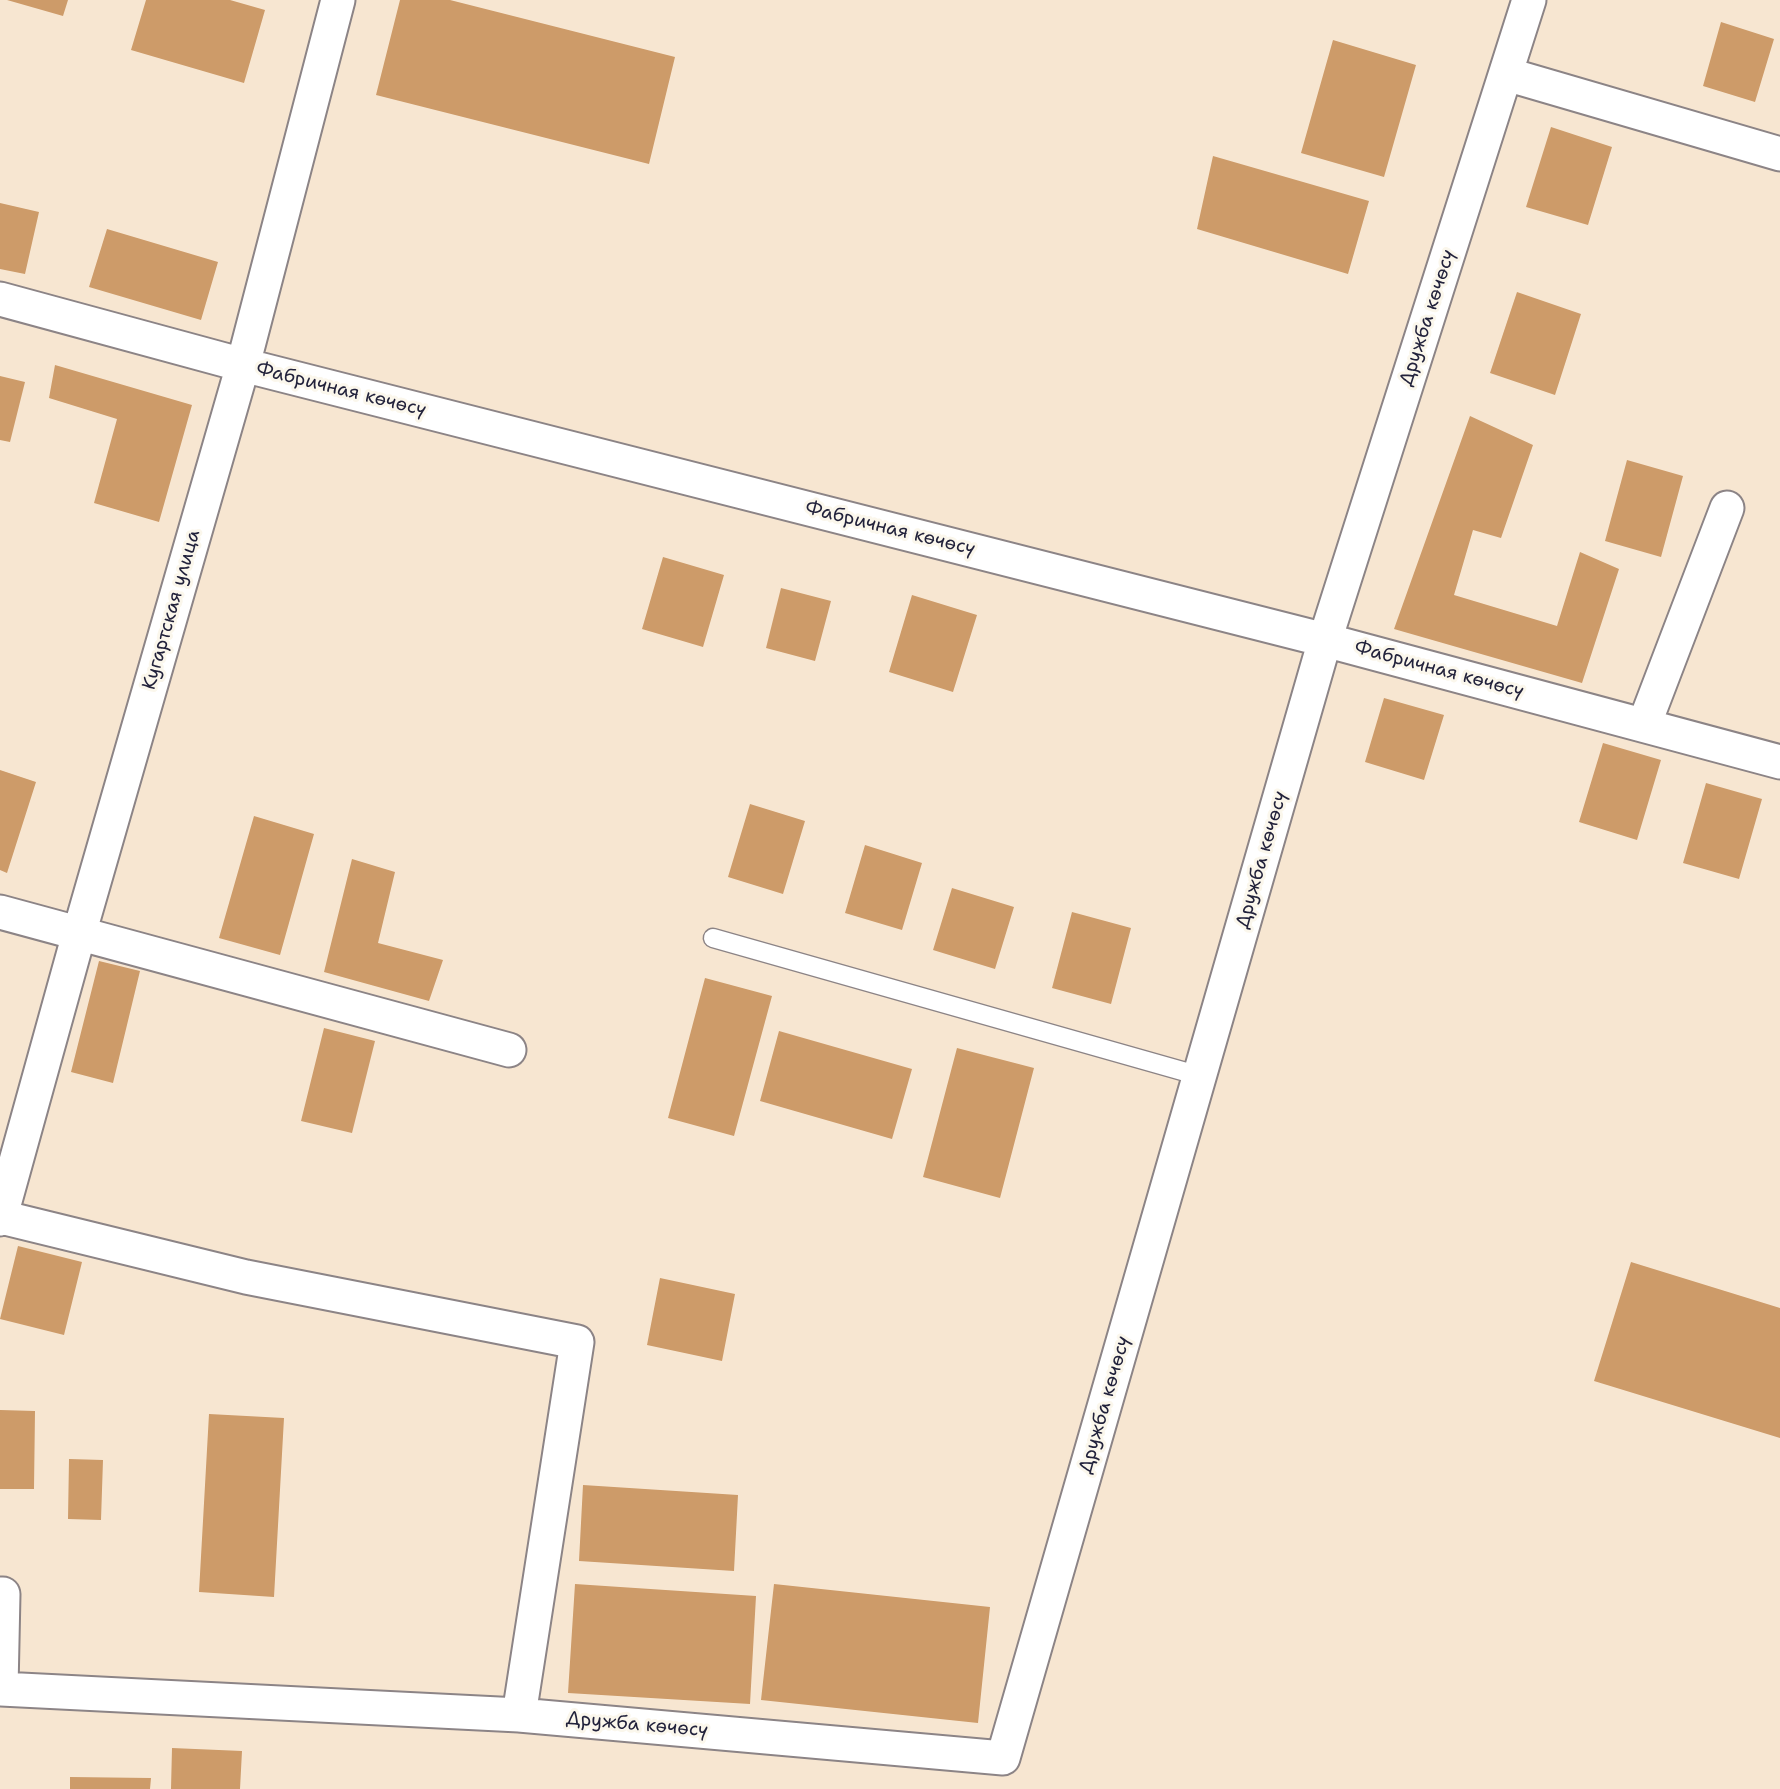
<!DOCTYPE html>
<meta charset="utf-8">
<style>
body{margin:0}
canvas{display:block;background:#f7e6d1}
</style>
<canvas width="1780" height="1789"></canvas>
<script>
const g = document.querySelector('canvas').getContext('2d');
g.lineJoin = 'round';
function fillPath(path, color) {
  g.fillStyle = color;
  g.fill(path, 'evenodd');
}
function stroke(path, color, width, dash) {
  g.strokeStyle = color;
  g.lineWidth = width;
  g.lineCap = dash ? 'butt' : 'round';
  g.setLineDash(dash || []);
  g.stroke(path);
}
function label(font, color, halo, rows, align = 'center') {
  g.font = font + ' "Shantell Sans",sans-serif';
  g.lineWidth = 6;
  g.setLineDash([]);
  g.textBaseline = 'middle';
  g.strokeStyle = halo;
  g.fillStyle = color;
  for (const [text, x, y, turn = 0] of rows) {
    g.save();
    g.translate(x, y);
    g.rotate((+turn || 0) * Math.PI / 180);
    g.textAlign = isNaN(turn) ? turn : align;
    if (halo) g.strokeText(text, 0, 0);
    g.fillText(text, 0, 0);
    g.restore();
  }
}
fillPath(new Path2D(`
 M7 0H68L63 16Z
 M146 0H230L265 10 244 83 131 50Z
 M400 0H450L675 57 649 164 376 95Z
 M1721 22 1774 39 1755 102 1703 86Z
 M1333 40 1416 65 1384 177 1301 153Z
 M1551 127 1612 147 1588 225 1526 207Z
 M1213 156 1369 201 1348 274 1197 229Z
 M0 203 39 212 25 274 0 269Z
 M107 229 218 262 201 320 89 287Z
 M1517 292 1581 314 1555 395 1490 373Z
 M55 365 192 405 159 522 94 503 117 419 49 398Z
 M0 376 25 382 10 442 0 440Z
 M1470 416 1533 445 1501 538 1473 530 1454 595 1557 626 1580 552 1619 569 1582 683 1394 629Z
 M1627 460 1683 476 1661 557 1605 541Z
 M663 557 724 575 703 647 642 629Z
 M781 588 831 601 815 661 766 648Z
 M912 595 977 615 953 692 889 672Z
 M1384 698 1444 715 1424 780 1365 762Z
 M1603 743 1661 760 1637 840 1579 822Z
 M0 770 36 782 7 873 0 870Z
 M1706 783 1762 799 1739 879 1683 863Z
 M750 804 805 821 783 894 728 877Z
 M254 816 314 834 280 955 219 938Z
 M865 845 922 863 902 930 845 913Z
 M352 859 395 872 378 943 443 960 429 1001 324 972Z
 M952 888 1014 907 995 969 933 950Z
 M1072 912 1131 928 1111 1004 1052 988Z
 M99 961 140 971 113 1083 71 1072Z
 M705 978 772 996 734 1136 668 1118Z
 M324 1028 375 1041 352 1133 301 1121Z
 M779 1031 912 1069 892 1139 760 1101Z
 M957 1048 1034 1068 1000 1198 923 1177Z
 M18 1246 82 1262 64 1335 0 1319Z
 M1631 1262 1780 1308V1438L1594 1381Z
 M660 1278 735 1294 722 1361 647 1345Z
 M0 1410 35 1411 34 1489H0Z
 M209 1414 284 1418 274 1597 199 1592Z
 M69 1459 103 1460 101 1520 68 1519Z
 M583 1485 738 1495 734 1571 579 1561Z
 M575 1584 756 1596 750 1704 568 1693Z
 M774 1584 990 1607 978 1723 761 1700Z
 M172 1748 242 1751 240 1789H171Z
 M70 1777 151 1778 150 1789H70Z`), '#cd9b69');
const service = new Path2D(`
 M713 938 1200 1076`);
const minor = new Path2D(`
 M1506 74 1780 154
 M0 299 243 365 1325 640 1780 762
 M1644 725 1727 508
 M0 912 509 1050
 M1 1217 246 1277 577 1342 519 1715
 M0 1219 79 934 243 365 338 0
 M0 1594H3L1 1689 519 1715 1003 1758 1325 640 1529 0`);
stroke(service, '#8c8486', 21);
stroke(minor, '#8c8486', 37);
stroke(service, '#fff', 18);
stroke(minor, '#fff', 33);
label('19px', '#22223b', '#fbf7ec', [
 ["Дружба көчөсү",1428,318,-72],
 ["Фабричная көчөсү",341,390,14],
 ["Фабричная көчөсү",890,529,14],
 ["Кугартская улица",172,610,-74],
 ["Фабричная көчөсү",1439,670,15],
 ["Дружба көчөсү",1262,860,-74],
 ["Дружба көчөсү",1105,1405,-74],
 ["Дружба көчөсү",637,1725,5]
]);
</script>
